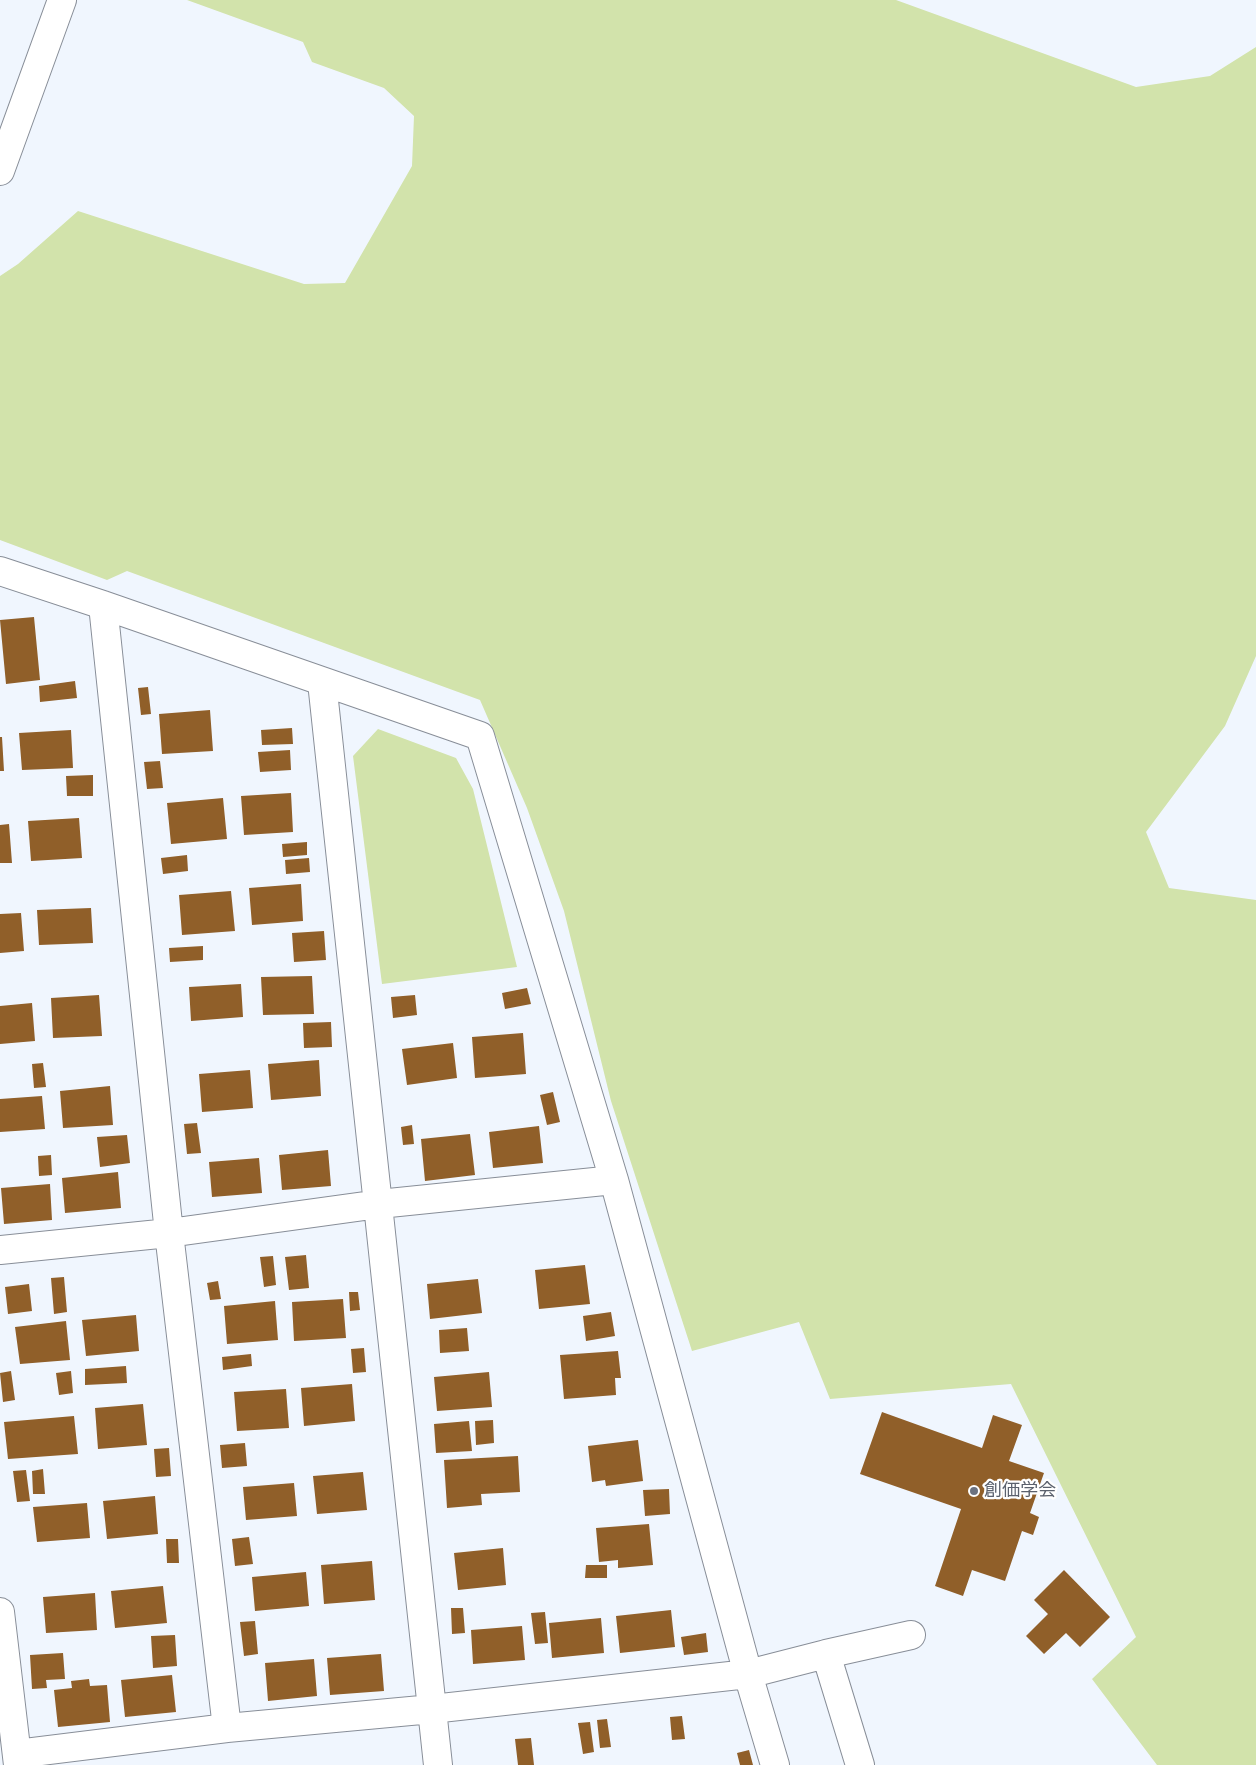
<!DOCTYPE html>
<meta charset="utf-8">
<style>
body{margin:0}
canvas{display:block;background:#f0f6fe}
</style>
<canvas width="1256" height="1765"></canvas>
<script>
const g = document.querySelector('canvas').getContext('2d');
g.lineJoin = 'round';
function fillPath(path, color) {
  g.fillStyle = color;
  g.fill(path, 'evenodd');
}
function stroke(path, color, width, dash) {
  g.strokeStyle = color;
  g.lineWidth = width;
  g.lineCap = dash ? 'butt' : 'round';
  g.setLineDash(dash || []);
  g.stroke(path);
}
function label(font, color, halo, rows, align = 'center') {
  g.font = font + ' Signika,"Noto Sans JP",sans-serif';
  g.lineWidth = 4.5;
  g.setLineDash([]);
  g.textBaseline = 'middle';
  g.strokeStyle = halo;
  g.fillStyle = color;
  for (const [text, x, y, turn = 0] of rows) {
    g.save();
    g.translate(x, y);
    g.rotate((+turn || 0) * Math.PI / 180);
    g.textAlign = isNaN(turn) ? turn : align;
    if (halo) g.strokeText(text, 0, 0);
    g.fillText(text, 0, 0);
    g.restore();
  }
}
fillPath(new Path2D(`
 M187 0H896L1136 87 1210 76 1256 47V656L1225 726 1146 832 1169 888 1256 900V1765H1157L1092 1679 1136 1637 1011 1384 830 1399 799 1322 692 1351 611 1101 564 911 527 808 480 700 127 571 107 580 0 540V276L18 264 78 211 304 284 345 283 412 166 414 116 384 88 312 62 303 42Z
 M378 729 456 758 473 789 517 967 382 984 353 756Z`), '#d2e3ab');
fillPath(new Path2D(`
 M34 617 40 680 6 684 0 620Z
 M75 681 77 698 40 702 39 686Z
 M148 687 151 714 141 715 138 688Z
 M210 710 213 751 162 754 159 714Z
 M292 728 293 744 262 745 261 730Z
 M71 730 73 768 22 770 19 733Z
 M0 737H2L4 771H0Z
 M290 750 291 770 260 772 258 752Z
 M160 761 163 788 147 789 144 762Z
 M93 775V796H67L66 776Z
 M291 793 293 832 244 835 241 796Z
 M223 798 227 839 171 844 167 803Z
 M79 818 82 858 31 861 28 821Z
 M9 824 12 863H0V825Z
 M307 842V855L283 857 282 844Z
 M187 855 188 871 163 874 161 858Z
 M309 858 310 872 286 874 285 860Z
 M301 884 303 921 252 925 249 888Z
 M231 891 235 931 182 935 179 895Z
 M91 908 93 943 39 945 37 910Z
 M21 913 24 951 0 953V914Z
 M324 931 326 960 294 962 292 933Z
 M203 946V960L170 962 169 948Z
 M312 976 314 1014 263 1015 261 977Z
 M241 984 243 1017 191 1021 189 987Z
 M527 988 531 1004 505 1009 502 993Z
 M99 995 102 1036 53 1038 51 998Z
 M415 995 417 1015 393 1018 391 997Z
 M32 1003 35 1041 0 1044V1006Z
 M331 1022 332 1047 304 1048 303 1023Z
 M523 1033 526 1074 475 1078 472 1037Z
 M453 1043 457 1078 407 1085 402 1049Z
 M319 1060 321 1096 271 1100 268 1064Z
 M43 1063 46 1087 34 1088 32 1064Z
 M250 1070 253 1108 202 1112 199 1074Z
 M110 1086 113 1125 63 1128 60 1091Z
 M553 1092 560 1122 547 1125 540 1095Z
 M42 1096 45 1129 0 1132V1099Z
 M197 1123 201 1153 187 1154 184 1124Z
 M412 1125 414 1144 403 1145 401 1127Z
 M539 1126 543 1163 493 1168 489 1132Z
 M470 1134 475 1175 425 1181 421 1139Z
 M127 1135 130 1163 100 1167 97 1137Z
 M328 1150 331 1186 282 1190 279 1155Z
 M51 1155 52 1175 39 1176 38 1156Z
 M259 1158 262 1193 212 1197 209 1162Z
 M118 1172 121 1208 65 1213 62 1178Z
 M50 1184 52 1220 4 1224 1 1188Z
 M306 1255 309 1288 289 1290 285 1257Z
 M273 1256 276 1285 264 1287 260 1257Z
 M585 1265 590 1304 539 1309 535 1270Z
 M64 1277 67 1312 54 1314 51 1278Z
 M478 1279 482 1313 430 1319 427 1284Z
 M218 1281 221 1299 210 1300 207 1283Z
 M29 1284 32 1311 8 1314 5 1287Z
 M349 1292H358L360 1310 350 1311Z
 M343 1299 346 1338 294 1341 292 1302Z
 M275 1301 278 1340 227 1344 224 1306Z
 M611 1312 615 1336 586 1341 583 1316Z
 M136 1315 139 1351 86 1356 82 1320Z
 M66 1321 70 1360 20 1364 15 1327Z
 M467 1328 469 1351 440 1353 439 1330Z
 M364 1348 366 1372 353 1373 351 1349Z
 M618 1351 621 1378H615L616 1395 564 1399 560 1355Z
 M251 1354 252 1366 223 1370 222 1357Z
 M126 1366 127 1383 85 1385V1369Z
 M11 1371 15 1400 3 1402 0 1373Z
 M71 1371 73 1393 59 1395 56 1373Z
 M489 1372 492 1407 437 1411 434 1377Z
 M352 1384 355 1421 304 1426 301 1388Z
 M286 1389 289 1428 237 1431 234 1392Z
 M143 1404 147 1445 98 1449 95 1408Z
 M882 1412 982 1448 993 1415 1022 1425 1009 1461 1044 1473 1030 1513 1039 1517 1033 1535 1022 1531 1005 1581 972 1570 963 1596 935 1586 961 1509 860 1474Z
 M74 1416 78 1454 8 1459 4 1422Z
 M493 1420 494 1443 476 1445 475 1421Z
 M469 1421 472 1451 436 1453 434 1424Z
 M638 1440 643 1481 606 1486 605 1480 592 1482 588 1446Z
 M245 1443 247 1466 222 1468 220 1445Z
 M169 1448 171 1476 156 1477 154 1449Z
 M518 1456 520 1492 481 1494 482 1505 447 1508 444 1460Z
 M43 1469 45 1494H33L32 1471Z
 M26 1470 30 1501 17 1502 13 1471Z
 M363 1472 367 1510 317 1514 313 1476Z
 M294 1483 297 1516 246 1520 243 1487Z
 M669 1489 670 1514 645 1516 643 1490Z
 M155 1496 158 1534 107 1539 103 1501Z
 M87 1503 90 1538 37 1542 33 1507Z
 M649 1524 653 1565 618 1568V1560L599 1562 596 1528Z
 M249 1537 253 1564 235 1566 232 1539Z
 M166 1539H178L179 1563H167Z
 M503 1548 506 1585 458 1590 454 1553Z
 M372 1561 375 1600 324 1604 321 1565Z
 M586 1565H607V1578H585Z
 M1064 1570 1110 1617 1080 1647 1066 1633 1044 1654 1026 1636 1048 1614 1034 1600Z
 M306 1572 309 1606 255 1611 252 1577Z
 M163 1586 167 1623 115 1628 111 1591Z
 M95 1593 97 1630 46 1633 43 1597Z
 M451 1608H463L465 1633 452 1634Z
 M671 1610 675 1647 620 1653 616 1616Z
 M545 1612 548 1643 535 1644 531 1613Z
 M601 1618 604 1653 552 1658 549 1623Z
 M255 1621 258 1654 244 1656 240 1622Z
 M522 1626 525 1660 473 1664 471 1630Z
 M706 1633 708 1652 684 1655 681 1637Z
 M175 1635 177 1666 153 1668 151 1636Z
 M63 1653 65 1679 46 1680 47 1688 32 1689 30 1655Z
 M381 1654 384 1691 330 1695 327 1658Z
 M314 1659 317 1696 268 1701 265 1663Z
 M172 1675 176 1712 125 1717 121 1680Z
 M89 1679 90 1686 107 1685 110 1722 58 1727 54 1690 72 1688 71 1681Z
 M682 1716 685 1739 672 1740 670 1717Z
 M607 1719 611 1747 600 1748 597 1720Z
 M590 1722 594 1752 583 1754 578 1723Z
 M531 1738 534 1765H518L515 1739Z
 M749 1750 753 1765H740L737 1753Z`), '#905f29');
const minor = new Path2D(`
 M0 171 62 0
 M0 571 103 605 480 736 614 1180 748 1674 775 1765
 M103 605 169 1233 227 1728
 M322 682 438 1765
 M0 1250 169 1233 379 1204 614 1180
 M0 1612 18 1765
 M826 1654 911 1635
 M17 1754 227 1728 432 1709 748 1674 826 1654 860 1765`);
stroke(minor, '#888e98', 30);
stroke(minor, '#fff', 28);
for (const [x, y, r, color] of [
 [974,1491,5,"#6b7280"]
]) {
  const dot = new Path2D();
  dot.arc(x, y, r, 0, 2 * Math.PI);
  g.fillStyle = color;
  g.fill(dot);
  stroke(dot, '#fff', 2);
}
label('18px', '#5b616d', '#fff', [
 ["創価学会",984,1491]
], 'left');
</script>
